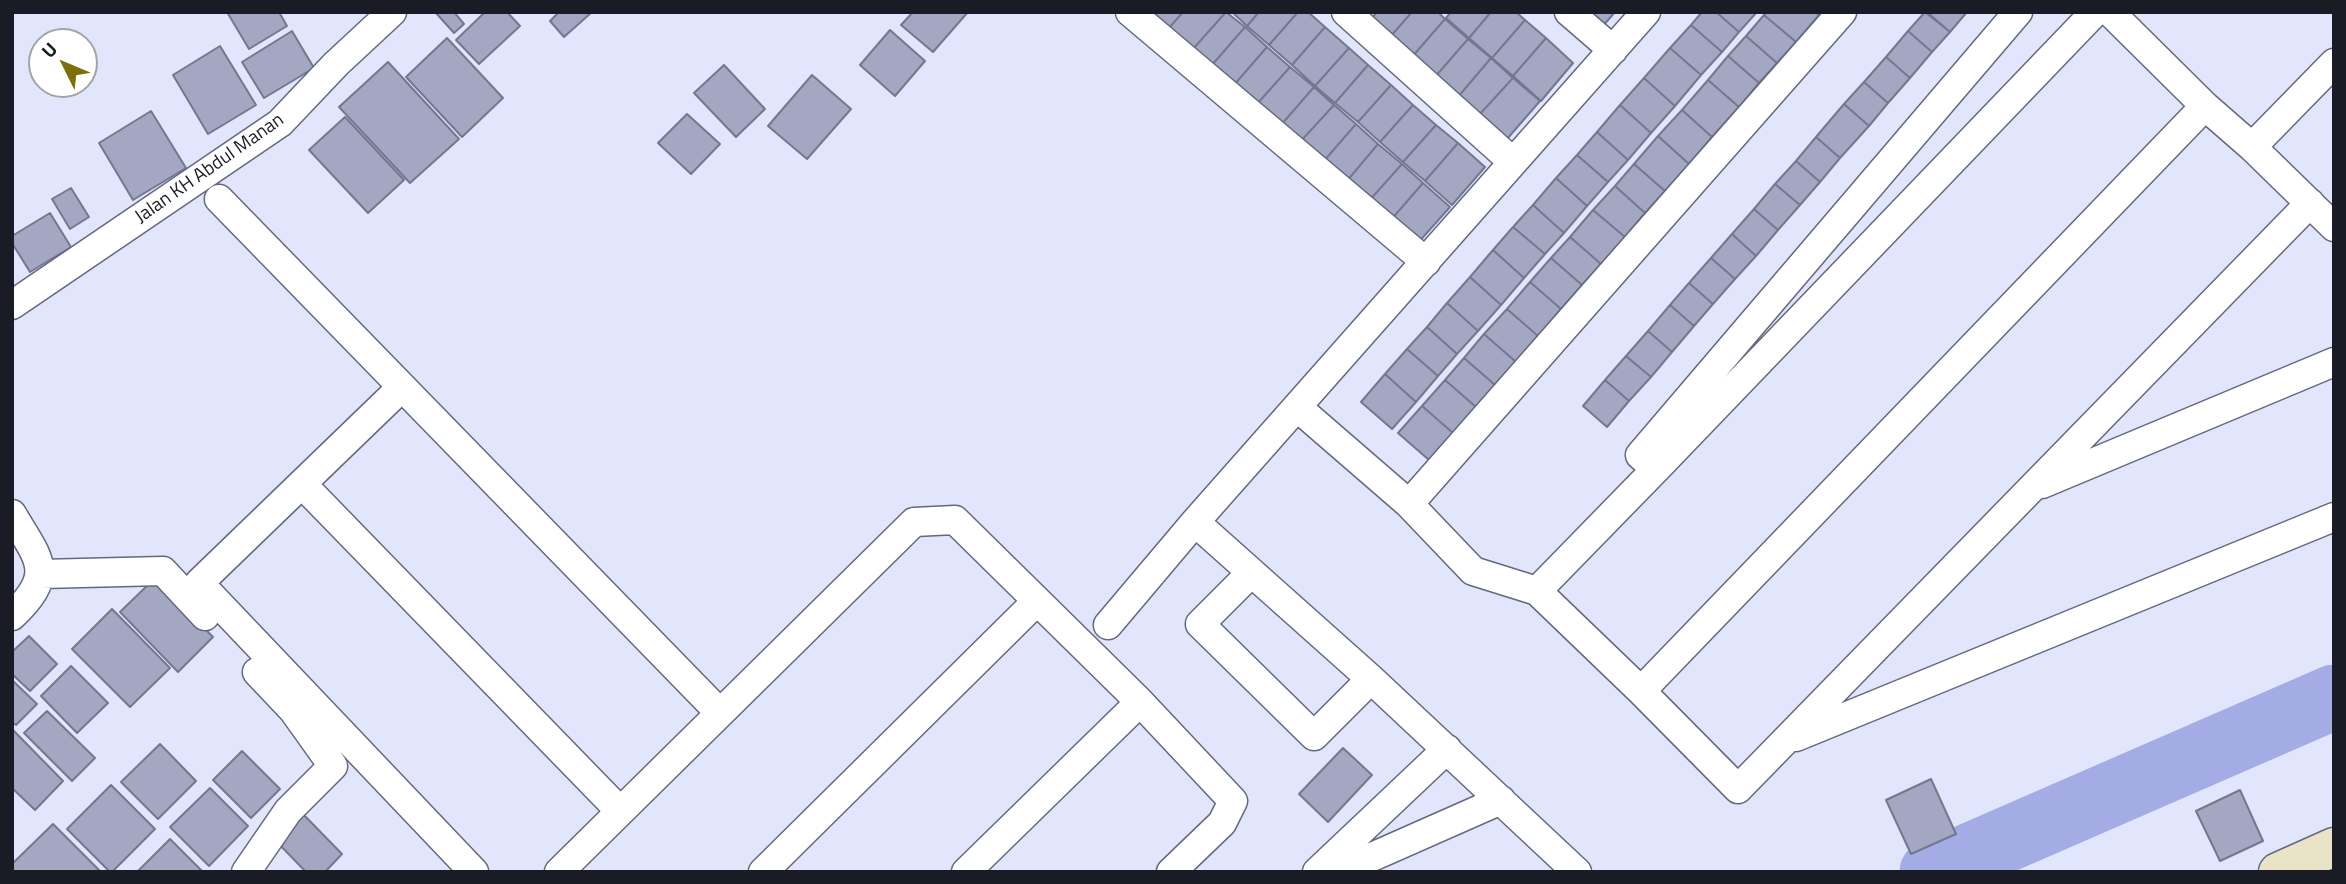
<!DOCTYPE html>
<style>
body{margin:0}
#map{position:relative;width:2346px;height:884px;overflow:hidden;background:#e2e6fc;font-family:"Titillium Web",sans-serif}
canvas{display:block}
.frame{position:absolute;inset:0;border:14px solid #191b25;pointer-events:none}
.north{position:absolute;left:28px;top:28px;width:70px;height:70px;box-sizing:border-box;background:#fff;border:2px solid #a3a4a8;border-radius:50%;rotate:313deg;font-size:19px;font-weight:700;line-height:28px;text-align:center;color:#191b25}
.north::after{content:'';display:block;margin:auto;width:24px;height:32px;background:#7c6f0c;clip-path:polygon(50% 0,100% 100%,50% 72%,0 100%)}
</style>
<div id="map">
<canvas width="2346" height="884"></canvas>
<div class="frame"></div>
<div class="north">U</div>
</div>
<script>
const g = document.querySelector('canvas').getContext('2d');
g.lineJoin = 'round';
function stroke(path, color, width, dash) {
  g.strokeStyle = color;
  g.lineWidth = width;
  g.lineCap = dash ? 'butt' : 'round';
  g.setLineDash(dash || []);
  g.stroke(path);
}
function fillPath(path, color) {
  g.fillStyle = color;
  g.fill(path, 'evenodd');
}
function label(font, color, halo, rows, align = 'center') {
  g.font = font + ' "Titillium Web",sans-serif';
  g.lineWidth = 5;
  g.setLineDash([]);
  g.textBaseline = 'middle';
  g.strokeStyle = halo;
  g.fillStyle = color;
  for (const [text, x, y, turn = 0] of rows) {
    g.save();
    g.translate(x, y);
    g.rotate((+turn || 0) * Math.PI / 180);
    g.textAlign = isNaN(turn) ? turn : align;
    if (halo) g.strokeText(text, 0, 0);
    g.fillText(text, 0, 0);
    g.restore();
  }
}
stroke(new Path2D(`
 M1932 872 2334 697`), '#a4ace5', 65);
const building = new Path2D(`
 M227 12H279L287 26 249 49Z
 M454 12 464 24 454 33 436 13Z
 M485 12H507L520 26 479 64 456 40Z
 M559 12H592L564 37 550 21Z
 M913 12H968L933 52 901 25Z
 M1151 12H1183L1169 28Z
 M1183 12H1226L1193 49 1169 28Z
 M1226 12 1245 27 1212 65 1193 49Z
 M1232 12H1259L1247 26Z
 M1259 12H1298L1269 45 1247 26Z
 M1298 12H1308L1325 27 1292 65 1269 45Z
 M1377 12H1412L1390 37 1370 20Z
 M1412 12H1438L1445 19 1412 57 1390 37Z
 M1451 12H1491L1469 38 1446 18Z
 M1491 12H1516L1525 20 1492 58 1469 38Z
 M1570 12H1615L1596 34Z
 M1702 12H1716L1739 32 1722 52 1691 25Z
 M1716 12H1757L1739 32Z
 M1767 12H1815L1819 15 1796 42 1764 15Z
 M1925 12 1950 32 1932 52 1908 31Z
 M1927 12H1967L1950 32Z
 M1764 15 1796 42 1777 63 1746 36Z
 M1445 19 1468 39 1435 77 1412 57Z
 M1525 20 1546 38 1513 76 1492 58Z
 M1691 25 1722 52 1701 75 1670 48Z
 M1245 27 1267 47 1234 85 1212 65Z
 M1325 27 1349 48 1315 86 1292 65Z
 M890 30 925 61 895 96 860 65Z
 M292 31 314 68 264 98 242 62Z
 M1908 31 1932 52 1910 78 1886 57Z
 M1746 36 1777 63 1759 83 1728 56Z
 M447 38 503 98 462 137 406 77Z
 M1546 38 1573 63 1541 101 1513 76Z
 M1468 39 1491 58 1458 97 1435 77Z
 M220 46 256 105 208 134 173 75Z
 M1267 47 1290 67 1257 104 1234 85Z
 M1349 48 1368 65 1335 103 1315 86Z
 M1670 48 1701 75 1675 106 1644 78Z
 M1728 56 1759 83 1739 107 1708 80Z
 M1886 57 1910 78 1888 103 1864 82Z
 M1491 58 1513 78 1479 115 1458 97Z
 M388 62 459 139 410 183 339 107Z
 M724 65 765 109 736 137 694 93Z
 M1368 65 1391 85 1358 122 1335 103Z
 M1290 67 1314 87 1281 125 1257 104Z
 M812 75 851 109 807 159 768 126Z
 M1513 78 1540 101 1507 139 1479 115Z
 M1644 78 1675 106 1651 133 1620 105Z
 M1708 80 1739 107 1712 137 1682 110Z
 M1864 82 1888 103 1869 126 1844 104Z
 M1391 85 1413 105 1380 142 1358 122Z
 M1314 87 1334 105 1300 142 1281 125Z
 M1844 104 1869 126 1840 158 1816 137Z
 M1334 105 1356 124 1323 162 1300 142Z
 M1413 105 1436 125 1403 162 1380 142Z
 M1620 105 1651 133 1628 160 1597 132Z
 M1682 110 1712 137 1689 164 1658 136Z
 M151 111 186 168 133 200 99 143Z
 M687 114 720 144 691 174 658 143Z
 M345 117 404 180 368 213 309 150Z
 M1356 124 1378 144 1346 182 1323 162Z
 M1436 125 1458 143 1425 181 1403 162Z
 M1597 132 1628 160 1608 182 1577 155Z
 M1658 136 1689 164 1665 191 1634 164Z
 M1816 137 1840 158 1820 182 1796 161Z
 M1458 143 1485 167 1452 205 1425 181Z
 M1378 144 1402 164 1368 202 1346 182Z
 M1577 155 1608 182 1587 206 1556 178Z
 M1796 161 1820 182 1800 205 1775 184Z
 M1402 164 1423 183 1390 221 1368 202Z
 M1634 164 1665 191 1645 213 1615 186Z
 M1556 178 1587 206 1564 233 1533 205Z
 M1423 183 1450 207 1417 244 1390 221Z
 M1775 184 1800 205 1778 230 1754 209Z
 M1615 186 1645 213 1625 237 1593 210Z
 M71 188 89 217 70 229 52 199Z
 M1533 205 1564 233 1545 254 1513 227Z
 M1754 209 1778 230 1756 256 1732 234Z
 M1593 210 1625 237 1601 264 1570 237Z
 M50 213 71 247 30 272 12 243V236Z
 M1513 227 1545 254 1524 278 1493 250Z
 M1732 234 1756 256 1735 279 1711 258Z
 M1570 237 1601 264 1582 285 1551 258Z
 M1493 250 1524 278 1501 305 1470 277Z
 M1551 258 1582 285 1561 309 1530 282Z
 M1711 258 1735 279 1713 304 1689 283Z
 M1470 277 1501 305 1478 331 1447 303Z
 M1530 282 1561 309 1538 336 1507 309Z
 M1689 283 1713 304 1694 326 1670 305Z
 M1447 303 1478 331 1457 354 1427 327Z
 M1670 305 1694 326 1672 352 1648 331Z
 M1507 309 1538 336 1516 362 1484 334Z
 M1427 327 1457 354 1438 376 1407 349Z
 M1648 331 1672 352 1651 377 1626 356Z
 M1484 334 1516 362 1495 385 1464 358Z
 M1407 349 1438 376 1416 402 1385 374Z
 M1626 356 1651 377 1629 401 1605 380Z
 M1464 358 1495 385 1476 407 1445 380Z
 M1385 374 1416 402 1392 429 1361 402Z
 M1445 380 1476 407 1453 433 1422 406Z
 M1605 380 1629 401 1607 427 1583 406Z
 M1422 406 1453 433 1429 460 1398 433Z
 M155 578 213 637 178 672 120 612Z
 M112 609 170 668 130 707 72 649Z
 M29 636 57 664 30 691 12 674V652Z
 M71 666 108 703 77 733 41 696Z
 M12 680 37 704 16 725 12 722Z
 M47 711 95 758 72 781 24 733Z
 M12 729 63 781 35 810 12 788Z
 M160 744 196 781 158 819 121 782Z
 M1343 748 1372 775 1328 822 1299 794Z
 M242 751 280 789 251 818 213 780Z
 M1931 779 1956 834 1911 854 1886 800Z
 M111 785 155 829 112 872H110L67 829Z
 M210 788 248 826 209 866 170 827Z
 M2240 790 2263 841 2220 861 2196 811Z
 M301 812 342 854 325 872H306L274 839Z
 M53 824 101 872H12V864Z
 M170 839 203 872H137Z`);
fillPath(building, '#a3a7c2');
stroke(building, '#737790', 2);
const minor = new Path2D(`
 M1130 12 1426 262
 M1346 12 1513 162
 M1569 12 1613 50
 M2018 12 1640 455 1656 469 2095 12
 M2205 106 2252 147 2334 63
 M2252 147 2334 227
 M219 199 720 713
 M12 305 280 123 336 64 392 12
 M402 387 199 583 474 872
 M1297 407 1409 504 1473 571 1537 591 1641 691 2205 106 2110 12
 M302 484 620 811
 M2042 484 2334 362
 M1409 504 1842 12
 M12 514C39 560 57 573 12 616
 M1195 522 1371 679 1577 872
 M1251 573 1200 624 1314 736 1371 679
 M41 574 163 571 205 616
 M1537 591 1656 469
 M1108 625 1195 522 1646 12
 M1641 691 1738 789 2310 203
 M1796 737 2334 517
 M246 872 288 811 333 766 293 710 257 672
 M559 872 914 522 955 520 1140 702 1233 801 1222 823 1171 872
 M763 872 1037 601
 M966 872 1140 702
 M1317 872 1447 749
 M1338 872 1501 800`);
const secondary = new Path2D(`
 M2278 872 2334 847`);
stroke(minor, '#646780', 31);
stroke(secondary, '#646780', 41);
stroke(minor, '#fff', 28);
stroke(secondary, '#e9e4c7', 38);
label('19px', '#191b25', '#fff', [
 ["Jalan KH Abdul Manan",210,169,-35]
]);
</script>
